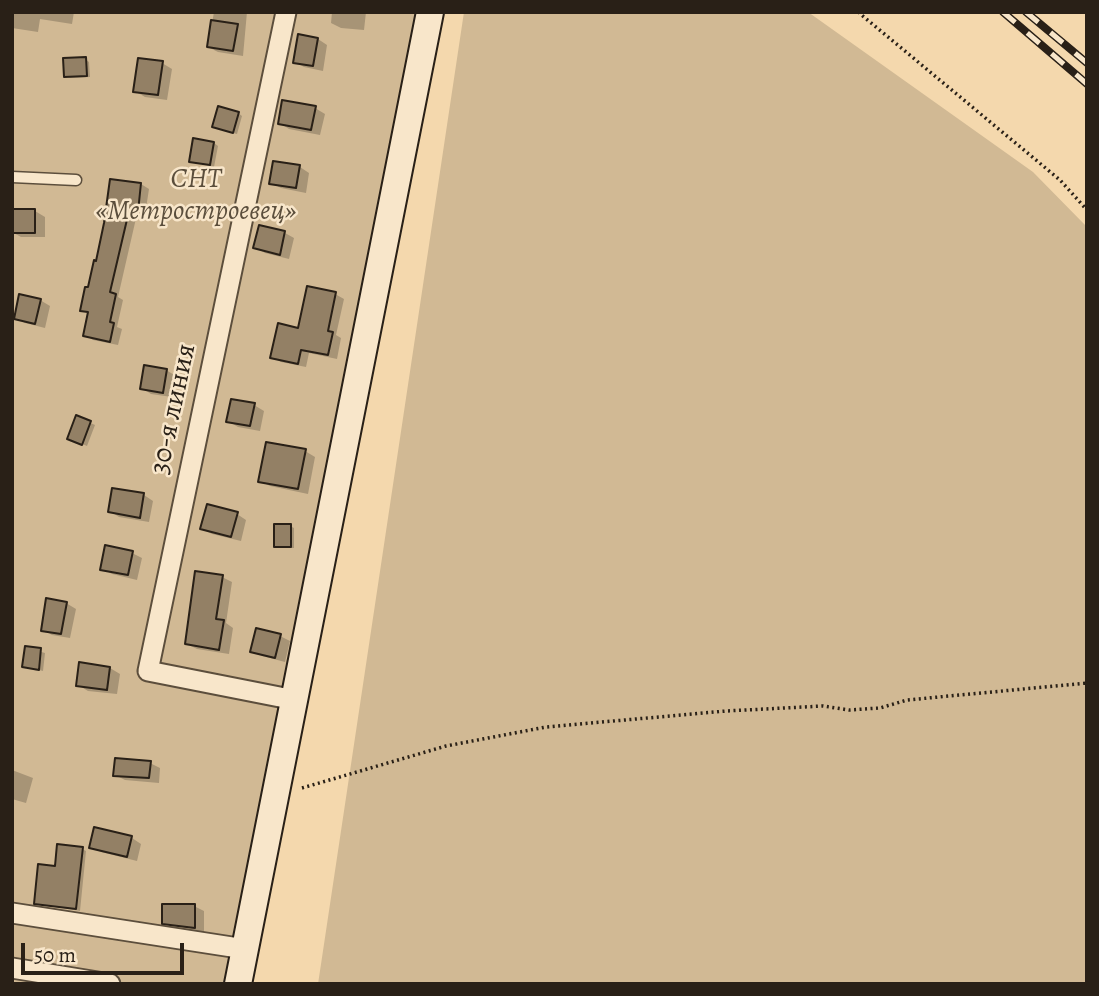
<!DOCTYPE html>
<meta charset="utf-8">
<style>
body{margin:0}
#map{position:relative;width:1099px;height:996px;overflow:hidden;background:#f4d8ad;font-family:Alegreya,serif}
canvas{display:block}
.frame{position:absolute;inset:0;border:14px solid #292017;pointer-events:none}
.scale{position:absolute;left:21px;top:943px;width:163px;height:32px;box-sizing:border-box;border:4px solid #292017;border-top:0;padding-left:9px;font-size:21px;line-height:24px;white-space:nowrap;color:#292017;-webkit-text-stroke:5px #f8e6ca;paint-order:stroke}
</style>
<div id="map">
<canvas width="1099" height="996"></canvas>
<div class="frame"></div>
<div class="scale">50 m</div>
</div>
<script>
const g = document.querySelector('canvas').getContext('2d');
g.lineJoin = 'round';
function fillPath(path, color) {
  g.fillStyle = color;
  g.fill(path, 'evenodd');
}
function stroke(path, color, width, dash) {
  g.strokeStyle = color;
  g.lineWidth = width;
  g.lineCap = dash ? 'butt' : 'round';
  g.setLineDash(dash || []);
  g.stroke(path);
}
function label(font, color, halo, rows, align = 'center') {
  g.font = font + ' Alegreya,serif';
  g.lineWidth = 5;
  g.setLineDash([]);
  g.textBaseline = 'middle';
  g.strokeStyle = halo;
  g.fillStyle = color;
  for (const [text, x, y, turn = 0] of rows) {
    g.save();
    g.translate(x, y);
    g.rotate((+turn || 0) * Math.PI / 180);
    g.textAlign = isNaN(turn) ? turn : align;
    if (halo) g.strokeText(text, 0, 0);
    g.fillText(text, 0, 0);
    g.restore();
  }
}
fillPath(new Path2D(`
 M12 12H418L238 984H12Z
 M464 12H808L1033 172 1087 227V984H318Z`), '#d1b994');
fillPath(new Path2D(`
 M12 12H74L72 24 40 19 38 32 12 28Z
 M214 12H247L243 56 218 52 208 47Z
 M332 12H366L364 30 341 28 331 23Z
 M318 39 327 45 323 71 304 67 295 62Z
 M85 59 89 62 90 77 70 78 66 76Z
 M162 63 172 69 167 100 145 97 135 91Z
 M315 108 325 114 320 135 289 129 280 123Z
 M238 113 242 116 237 134 218 129Z
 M214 143 218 146 214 167 191 161Z
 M300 167 309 173 306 193 281 188 271 183Z
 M141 184 149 189 145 215 137 214 118 297 123 300 117 327 122 329 118 345 93 340 85 335 89 314 82 310 97 263Z
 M35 211 45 217V237H21L12 232Z
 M260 227 285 233 294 238 289 259 265 253 255 247Z
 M335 294 344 299 336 335 341 338 337 359 309 353 306 367 281 362 272 357Z
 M40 300 50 306 45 328 25 323 16 318Z
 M166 370 176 376 172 397 151 394 142 388Z
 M254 405 264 411 260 431 238 427 228 421Z
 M77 417 95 425 87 446 73 440Z
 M305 451 315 457 308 494 270 486 260 481Z
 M114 490 144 495 153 501 149 522 119 517 110 511Z
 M237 514 246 520 241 541 212 534 202 529Z
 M290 526 294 528V548H280L275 546Z
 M132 553 142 558 137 580 112 574 102 569Z
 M222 577 232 582 226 623 233 628 229 654 197 649 187 644Z
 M66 603 76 609 70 638 52 635 43 630Z
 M280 636 290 641 285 662 262 656 252 651Z
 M27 648 45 653 43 671 24 666Z
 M81 664 110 668 120 674 117 694 88 691 78 685Z
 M150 763 160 768 159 783 125 780 115 775Z
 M12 770 33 778 26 803 12 799Z
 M95 829 132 838 141 844 137 861 101 852 91 847Z
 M82 849 86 851 80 911 36 903Z
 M194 906 204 911V932L174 928 164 923Z`), '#0003');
const building = new Path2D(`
 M211 20 238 24 233 51 207 47Z
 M298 34 318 38 313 66 293 63Z
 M86 57 87 76 64 77 63 58Z
 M138 58 163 61 158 95 133 92Z
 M282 100 316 106 311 130 278 124Z
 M218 106 239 112 233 133 212 127Z
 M193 138 214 142 210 165 189 162Z
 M273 161 300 165 296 188 269 184Z
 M110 179 141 183 138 212 129 211 110 292 116 294 110 322 114 323 110 342 83 336 88 312 80 311 85 287H88L94 260 96 261 104 223Z
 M12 209H35V233H12Z
 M259 225 285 231 280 255 253 248Z
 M307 286 336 292 328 331 333 332 328 355 301 350 298 364 270 358 278 323 298 328Z
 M19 294 41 299 35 324 14 319Z
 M144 365 167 369 163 393 140 389Z
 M231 399 255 403 250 426 226 422Z
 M76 415 91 421 82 445 67 439Z
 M266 442 306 449 298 489 258 482Z
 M112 488 144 493 140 518 108 512Z
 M207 504 238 512 231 537 200 529Z
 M274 524H291V547H274Z
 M105 545 133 551 128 575 100 570Z
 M195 571 223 575 216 619 224 620 219 650 185 644Z
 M46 598 67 602 61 634 41 631Z
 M256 628 281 634 275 658 250 652Z
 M25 646 41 648 39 670 22 667Z
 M79 662 110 667 107 690 76 686Z
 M115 758 151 761 149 778 113 776Z
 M94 827 132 836 127 857 89 848Z
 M57 844 83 847 76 909 34 904 38 864 55 866Z
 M162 904H195V928L162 924Z`);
fillPath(building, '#938065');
stroke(building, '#292017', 2);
const lane = new Path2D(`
 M12 177 76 180`);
const street = new Path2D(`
 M286 12 148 671 295 700
 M12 913 245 949
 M12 968 110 984`);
const secondary = new Path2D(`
 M238 984 430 12`);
stroke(lane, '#5c4e3c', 13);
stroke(street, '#5c4e3c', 23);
stroke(secondary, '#292017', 30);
stroke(new Path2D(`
 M858 12 1060 180 1087 210
 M302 788 446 746 546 727 726 711 823 706 849 710 880 708 907 700 1087 683`), '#292017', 3.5, [2, 3.5]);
stroke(lane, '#f8e6ca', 10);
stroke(street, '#f8e6ca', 19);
stroke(secondary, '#f8e6ca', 26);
const rail = new Path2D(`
 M1003 12 1087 84
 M1026 12 1087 63`);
stroke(rail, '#292017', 8);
stroke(rail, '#f8e6ca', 5, [16]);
label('italic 28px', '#5b4e3c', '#f8e6ca', [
 ["СНТ",196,180],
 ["«Метростроевец»",196,212]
]);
label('28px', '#292017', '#f8e6ca', [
 ["30-я линия",174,409,-78]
]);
</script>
